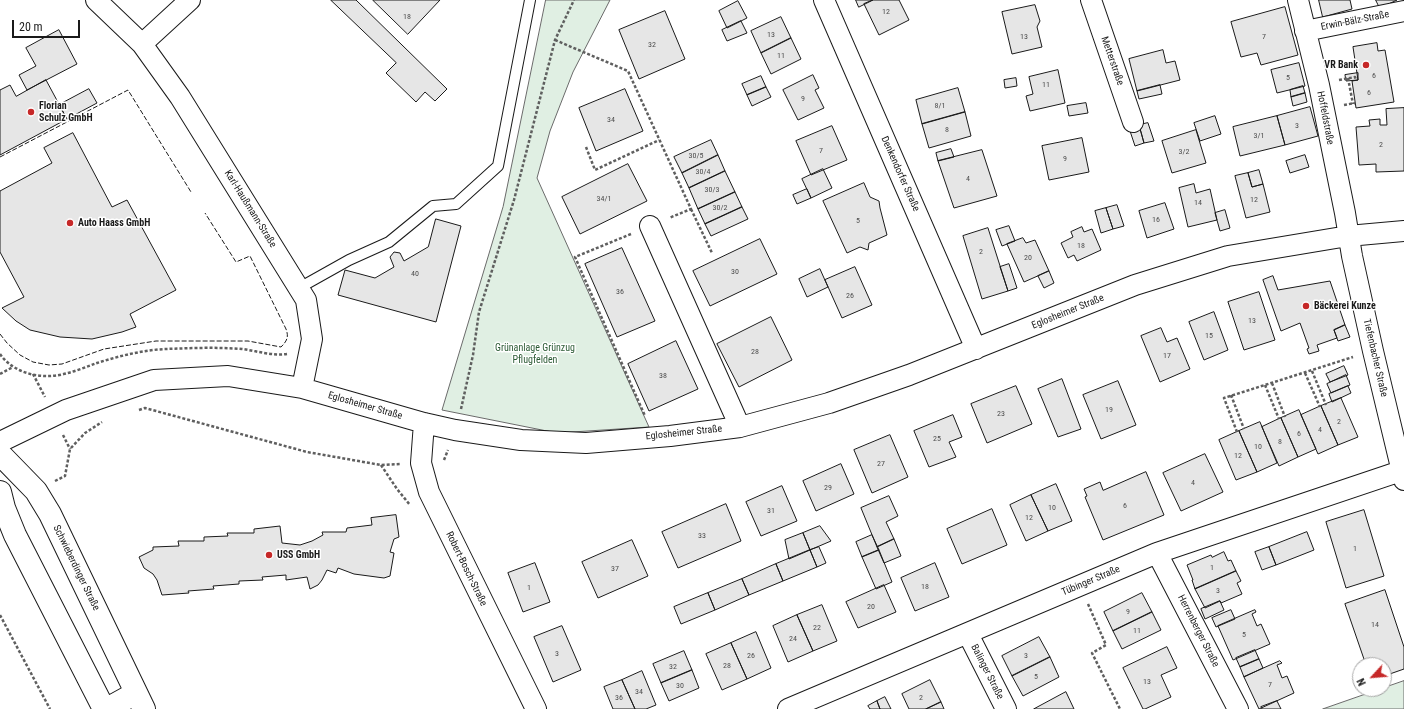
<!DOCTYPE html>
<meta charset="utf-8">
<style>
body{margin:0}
#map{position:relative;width:1404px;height:709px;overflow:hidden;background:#fff;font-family:"Roboto Condensed",sans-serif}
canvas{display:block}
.north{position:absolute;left:1352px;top:657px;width:40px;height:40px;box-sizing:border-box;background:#fff;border:1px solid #a3a3a3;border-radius:50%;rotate:244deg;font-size:11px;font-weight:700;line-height:16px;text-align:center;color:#1a1a1a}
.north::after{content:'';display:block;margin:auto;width:14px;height:18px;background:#c62828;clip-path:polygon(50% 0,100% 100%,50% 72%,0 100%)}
.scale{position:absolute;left:12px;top:20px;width:68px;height:18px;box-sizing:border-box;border:2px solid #1a1a1a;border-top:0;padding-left:5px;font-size:12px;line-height:14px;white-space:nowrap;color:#1a1a1a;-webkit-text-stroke:3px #fff;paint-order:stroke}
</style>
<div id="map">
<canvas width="1404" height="709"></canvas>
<div class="north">N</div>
<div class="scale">20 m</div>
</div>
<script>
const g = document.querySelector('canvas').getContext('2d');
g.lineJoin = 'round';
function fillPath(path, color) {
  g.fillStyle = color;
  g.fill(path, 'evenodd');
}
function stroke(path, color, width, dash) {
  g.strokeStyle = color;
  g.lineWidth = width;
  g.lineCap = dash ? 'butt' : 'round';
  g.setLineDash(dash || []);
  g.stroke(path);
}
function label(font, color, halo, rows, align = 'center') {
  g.font = font + ' "Roboto Condensed",sans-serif';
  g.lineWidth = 3;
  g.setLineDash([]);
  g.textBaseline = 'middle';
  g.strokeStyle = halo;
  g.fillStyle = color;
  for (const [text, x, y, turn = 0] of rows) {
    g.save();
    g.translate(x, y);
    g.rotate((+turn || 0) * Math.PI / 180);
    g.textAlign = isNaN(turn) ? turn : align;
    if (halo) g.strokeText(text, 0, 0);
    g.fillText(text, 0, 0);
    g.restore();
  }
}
const green = new Path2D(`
 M546 0H610L573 72 550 131 537 178 649 427 557 433 442 410 503 207Z
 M1404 681V709H1323Z`);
fillPath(green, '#e0efe3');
stroke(green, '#6a6a6a', 1);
const building = new Path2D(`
 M331 0H356L447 89 435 101 425 92 416 102 386 73 396 63Z
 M373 0H440L408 34Z
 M856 0H873L859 7Z
 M873 0H899L909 20 879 35 864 4Z
 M1319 0H1350L1352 9 1323 17Z
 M1376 0H1397L1380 8Z
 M738 1 747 18 727 28 719 11Z
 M1035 5 1040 21 1037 27 1042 47 1012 54 1002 12Z
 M1285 7 1298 55 1261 65 1257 53 1241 57 1231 22Z
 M665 11 685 59 639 79 619 30Z
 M781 17 791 38 761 53 751 31Z
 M741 21 747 33 727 41 722 30Z
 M59 30 77 64 27 90 19 75 36 66 26 48Z
 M791 38 801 59 771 74 761 53Z
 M1377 43 1378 51 1385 50 1394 102 1356 108 1352 81 1358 80 1353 47Z
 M1163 50 1166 63 1175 61 1180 80 1137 91 1129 59Z
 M1299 63 1305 86 1277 93 1271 70Z
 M1058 70 1065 103 1030 111 1026 96 1033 94 1029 77Z
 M1358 73V80L1346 81 1345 75Z
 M813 75 819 88 815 90 824 108 798 120 783 90Z
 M761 76 766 87 747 95 742 84Z
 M1016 78 1017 86 1005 88 1004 80Z
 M46 80 67 119 0 155V90L10 85 16 96Z
 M1160 85 1162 94 1139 99 1137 91Z
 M1303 86 1305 93 1291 97 1290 90Z
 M766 87 771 97 752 106 747 95Z
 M958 88 965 112 922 124 916 100Z
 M89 89 97 103 67 119 59 105Z
 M625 89 643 131 596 151 579 108Z
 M1305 93 1307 102 1293 106 1291 97Z
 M1086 103 1088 113 1069 116 1067 106Z
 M1310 107 1318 136 1285 145 1277 116Z
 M1404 108V171L1376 172V164L1359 165 1356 127 1370 126 1369 120 1380 119V125H1387L1386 109Z
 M965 112 971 136 929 148 922 124Z
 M1215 116 1221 134 1200 141 1194 123Z
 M1277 116 1285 145 1240 156 1233 127Z
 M1148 123 1154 141 1144 143 1139 125Z
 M1139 125 1144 143 1135 146 1129 128Z
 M832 126 847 160 811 175 796 141Z
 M1196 130 1206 163 1172 173 1162 141Z
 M73 133 112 207 127 200 176 290 130 314 136 327 122 332 92 339 60 337 30 330 16 321 2 308 24 297 0 252V191L52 163 44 148Z
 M1082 138 1089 172 1049 180 1042 146Z
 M711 140 718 155 682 173 674 157Z
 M951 149 954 157 938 161 936 153Z
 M982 150 997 196 954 208 938 161Z
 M718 155 725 171 689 188 682 173Z
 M1305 155 1309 167 1290 173 1286 161Z
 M628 164 647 201 580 234 562 197Z
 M823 169 832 188 811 198 802 179Z
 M1259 170 1263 184 1252 187 1248 173Z
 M725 171 735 192 698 209 689 188Z
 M1248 173 1252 187 1263 184 1270 212 1246 218 1235 176Z
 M864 183 870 197 879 201 880 208 887 235 869 243 868 250 860 247 847 253 823 201Z
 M1194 184 1196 193 1210 189 1217 220 1188 227 1179 188Z
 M807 189 811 198 797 204 793 195Z
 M735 192 742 207 705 224 698 209Z
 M1165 203 1174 229 1147 238 1139 211Z
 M1117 205 1124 226 1113 229 1106 208Z
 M742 207 748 219 711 236 705 224Z
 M1106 208 1113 229 1101 233 1095 211Z
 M1225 210 1230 228 1220 231 1215 213Z
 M436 219 461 226 436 322 338 295 345 270 375 278 394 267 390 257 394 252 400 253 404 261 428 247Z
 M1009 226 1015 241 1002 246 996 230Z
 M1082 227 1084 232 1092 229 1101 250 1077 261 1074 255 1068 258 1061 243 1073 237 1071 232Z
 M988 228 1008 291 982 299 963 236Z
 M1023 238 1026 243 1035 240 1049 271 1024 282 1007 244Z
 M760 239 777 274 710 306 693 271Z
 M622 248 655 321 617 337 585 264Z
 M1009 264 1017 288 1008 291 1000 267Z
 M855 267 872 305 842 318 825 280Z
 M820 269 828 287 807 297 799 279Z
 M1049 271 1054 283 1044 288 1038 276Z
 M1273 276 1278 290 1330 281 1345 325 1334 330 1337 338 1317 345 1319 351 1309 354 1307 349 1309 348 1300 323 1281 331 1263 280Z
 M1259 292 1275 340 1244 350 1228 302Z
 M1214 312 1228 350 1204 360 1189 322Z
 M771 317 792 360 739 387 717 344Z
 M1345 325 1350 337 1338 341 1334 330Z
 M1161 328 1167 342 1177 338 1190 369 1160 382 1141 336Z
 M676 341 698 389 649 411 628 364Z
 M1344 366 1348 375 1330 382 1326 374Z
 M1346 375 1350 385 1331 393 1327 384Z
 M1062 379 1081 429 1058 437 1038 389Z
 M1118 381 1136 425 1101 439 1083 395Z
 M1016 386 1032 424 987 443 971 404Z
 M1348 386 1351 393 1332 402 1329 394Z
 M1341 398 1358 437 1338 445 1321 406Z
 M1321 406 1338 445 1318 454 1301 415Z
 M1299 410 1316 449 1298 457 1281 418Z
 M953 415 962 437 949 442 956 457 929 467 914 431Z
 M1281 418 1298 457 1279 466 1262 427Z
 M1260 422 1277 463 1257 472 1239 431Z
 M1239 431 1257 472 1236 480 1219 440Z
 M890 435 908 477 872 493 854 450Z
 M1205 454 1223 492 1181 511 1163 473Z
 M841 464 854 494 816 511 803 481Z
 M1146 472 1164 515 1103 540 1085 497 1087 496 1084 489 1100 482 1103 490Z
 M1056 484 1072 521 1048 531 1031 495Z
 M782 486 797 521 761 536 746 502Z
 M1031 495 1048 531 1026 541 1010 505Z
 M889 496 898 516 886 522 894 539 877 547 861 508Z
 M726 504 741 541 678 568 662 532Z
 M992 509 1007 545 962 564 947 529Z
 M1364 510 1384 576 1346 588 1326 522Z
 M396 515 399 537 394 539 390 552 394 553 390 576 384 578 354 574 338 568 336 573 327 570 322 580 318 585 310 589 307 577 286 580V575L262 577 263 580 239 581V584L213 586 214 589 188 591 189 593 162 595 157 580 153 574 144 568 139 557 153 550V547L179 546 178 541H204V537L228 536 227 533H254V529L280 526 282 543 300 545 312 541 323 535 322 532H346L347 528 372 525 371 518Z
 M820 526 831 541 810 550 803 533Z
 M1307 532 1314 550 1276 565 1269 547Z
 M803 533 810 550 789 559 785 540Z
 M872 535 879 550 862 557 856 542Z
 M894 539 901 556 884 563 877 547Z
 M632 540 648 576 598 598 582 562Z
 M819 547 826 563 817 567 810 550Z
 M1269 547 1276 565 1262 570 1255 552Z
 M810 550 817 567 783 581 776 564Z
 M879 550 892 582 876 589 862 557Z
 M1224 552 1228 561 1231 560 1236 571 1195 589 1192 580H1193L1187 565 1211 555 1212 557Z
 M535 563 550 602 523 612 508 573Z
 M935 563 949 597 915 611 901 578Z
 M776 564 783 581 749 595 742 579Z
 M1236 571 1241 581 1237 583 1242 594 1221 603 1220 601 1205 608 1195 589Z
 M742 579 749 595 715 610 708 593Z
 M884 585 896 612 858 628 846 602Z
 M1385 590 1404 647V669L1384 676V665H1366L1345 604Z
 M708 593 715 610 681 624 674 607Z
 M1142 593 1152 612 1113 631 1104 612Z
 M1220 601 1224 610 1205 619 1201 609Z
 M822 605 837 641 813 651 797 615Z
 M1231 610 1235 619 1216 627 1212 618Z
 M1255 610 1256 612 1252 614 1257 626 1261 624 1270 644 1233 660 1218 626Z
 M1152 612 1161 630 1122 649 1113 631Z
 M797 615 813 651 788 662 773 626Z
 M562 626 581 670 553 682 534 637Z
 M756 632 771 668 747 679 731 643Z
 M1039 637 1050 657 1012 676 1002 656Z
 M731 643 747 679 722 690 706 654Z
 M1167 647 1177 668 1161 675 1171 697 1145 709H1143L1123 668Z
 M1255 650 1259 659 1240 667 1236 658Z
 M684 651 692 670 661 683 653 664Z
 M1050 657 1059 677 1023 696 1012 676Z
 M1259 659 1263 668 1244 677 1240 667Z
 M1280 661 1282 663 1277 665 1282 678 1287 676 1294 693 1259 709 1244 677Z
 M692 670 699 688 669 701 661 683Z
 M642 671 656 705 646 709H635L622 680Z
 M622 680 635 709H613L604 687Z
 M930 680 941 702 926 709H909L902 694Z
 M1066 692 1074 709H1034Z
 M885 697 891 709H880L877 701Z
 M877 701 880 709H870L868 706Z
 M1277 701 1281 709H1262L1261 707Z
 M941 702 944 709H926Z`);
fillPath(building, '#e6e6e6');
stroke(building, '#1a1a1a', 1);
const lane = new Path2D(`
 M299 288 349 260 389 242 433 206 456 204 498 166 530 0`);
const street = new Path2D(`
 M96 0 142 44 180 97 306 300 312 339 302 388
 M824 0 976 349
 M1091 0 1133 122
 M1298 0 1319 85 1345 213 1352 256 1373 351 1404 480
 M1305 31 1404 11
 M142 44 190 0
 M650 226 740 427
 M424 423 421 463 429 492 536 709
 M0 442 66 410 154 380 228 376 302 388 424 423 455 430 521 440 586 443 670 436 740 427 829 403 909 375 1135 285 1228 256 1348 236 1404 231
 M1157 553 1238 709
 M968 634 1006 709
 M788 709 1157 553 1401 471`);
const secondary = new Path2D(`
 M0 454 36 491 50 514 144 709
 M0 492 4 508 15 535 104 709
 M107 709 136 693`);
stroke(lane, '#1a1a1a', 12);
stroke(street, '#1a1a1a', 22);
stroke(secondary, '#1a1a1a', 24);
stroke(new Path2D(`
 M555 40 628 71 691 209 669 218
 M1348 78 1353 104
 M1339 80 1355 77 1356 80
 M1344 105 1355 103
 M586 147 595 170 659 140
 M691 209 712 253
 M631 234 575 257 645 416
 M0 354C11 370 32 377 51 376 67 375 83 368 97 363 119 356 143 350 166 349 191 348 217 347 242 349 257 351 272 356 287 354
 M1312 371 1326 405
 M1305 373 1320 407
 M0 374 13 367
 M33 374 45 397
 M1272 383 1285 417
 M1265 385 1279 419
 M1231 395 1244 429
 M461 409 473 355 479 312 514 200 555 40 574 0
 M139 410 145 408 307 452 381 465 401 464
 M1237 432 1224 398 1353 357
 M63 435 70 449
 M444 460 448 450
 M381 465 397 489 410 505
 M55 481 65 476 70 449 85 433 102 422
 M1088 604 1106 645 1092 653 1120 709
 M0 615 50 709`), '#5f5f5f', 2.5, [3, 2]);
stroke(lane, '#fff', 10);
stroke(street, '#fff', 20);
stroke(secondary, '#fff', 22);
stroke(new Path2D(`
 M0 157 128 90 191 192
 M0 334 7 343 20 355 33 362 49 365 62 364 104 349 156 341H248L281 347C287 341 289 337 286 329L250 256 236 262 205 213`), '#1a1a1a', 1, [5, 2]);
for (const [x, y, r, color] of [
 [1366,65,4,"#c62828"],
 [31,112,4,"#c62828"],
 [70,223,4,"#c62828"],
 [1306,306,4,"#c62828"],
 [269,555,4,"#c62828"]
]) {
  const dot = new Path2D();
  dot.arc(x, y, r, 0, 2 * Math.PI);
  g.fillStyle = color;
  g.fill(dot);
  stroke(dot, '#fff', 1.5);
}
label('8px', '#4d4d4d', null, [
 ["12",886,12],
 ["18",407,17],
 ["13",771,35],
 ["13",1024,37],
 ["7",1264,37],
 ["32",652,45],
 ["11",781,56],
 ["6",1374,76],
 ["5",1288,78],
 ["11",1046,85],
 ["6",1369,93],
 ["9",803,99],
 ["8/1",940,106],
 ["34",611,120],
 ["3",1297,126],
 ["8",947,130],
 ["3/1",1259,136],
 ["2",1381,145],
 ["7",821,151],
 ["3/2",1184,152],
 ["30/5",696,156],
 ["9",1065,159],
 ["30/4",703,172],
 ["4",968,179],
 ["30/3",712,190],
 ["34/1",604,199],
 ["12",1254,200],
 ["14",1198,203],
 ["30/2",720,208],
 ["16",1156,220],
 ["5",858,221],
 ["18",1081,246],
 ["2",981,252],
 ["20",1028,258],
 ["30",735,272],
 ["40",415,274],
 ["36",620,292],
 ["26",850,296],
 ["13",1252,321],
 ["15",1209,336],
 ["28",755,352],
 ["17",1167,356],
 ["38",663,376],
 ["19",1109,410],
 ["23",1001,414],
 ["2",1339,422],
 ["4",1320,430],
 ["6",1299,434],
 ["25",937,439],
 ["8",1280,442],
 ["10",1258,447],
 ["12",1238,456],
 ["27",881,464],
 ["4",1193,483],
 ["29",828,488],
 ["6",1125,506],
 ["10",1052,508],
 ["31",771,511],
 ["12",1029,518],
 ["33",702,536],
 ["1",1355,549],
 ["1",1212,568],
 ["37",615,569],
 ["18",925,587],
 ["1",529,588],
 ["3",1218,591],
 ["20",871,607],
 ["9",1128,612],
 ["14",1375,625],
 ["22",817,628],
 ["11",1137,631],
 ["5",1244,635],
 ["24",793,639],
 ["3",557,654],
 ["26",751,656],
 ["3",1026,656],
 ["28",727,666],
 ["32",673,667],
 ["5",1036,677],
 ["13",1147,682],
 ["7",1270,685],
 ["30",680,686],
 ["34",639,692],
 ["36",619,698],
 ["2",921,698]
]);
label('10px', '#1a1a1a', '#fff', [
 ["Erwin-Bälz-Straße",1355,21,-11],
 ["Metterstraße",1112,61,71],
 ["Hoffeldstraße",1325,118,79],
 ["Denkendorfer Straße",900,174,66],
 ["Karl-Haußmann-Straße",250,209,58],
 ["Eglosheimer Straße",1068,312,-22],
 ["Tiefenbacher Straße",1375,358,77],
 ["Eglosheimer Straße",365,406,16],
 ["Eglosheimer Straße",684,433,-6],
 ["Schwieberdinger Straße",76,568,64],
 ["Robert-Bosch-Straße",466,569,64],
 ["Tübinger Straße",1091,581,-23],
 ["Herrenberger Straße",1198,631,63],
 ["Balinger Straße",987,672,63]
]);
label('bold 10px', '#1a1a1a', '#fff', [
 ["VR Bank",1358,65,"right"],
 ["Florian",39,106],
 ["Schulz GmbH",39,118],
 ["Auto Haass GmbH",78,223],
 ["Bäckerei Kunze",1314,306],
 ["USS GmbH",277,555]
], 'left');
label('10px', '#2b5a34', '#fff', [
 ["Grünanlage Grünzug",535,348],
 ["Pflugfelden",535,360]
]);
</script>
